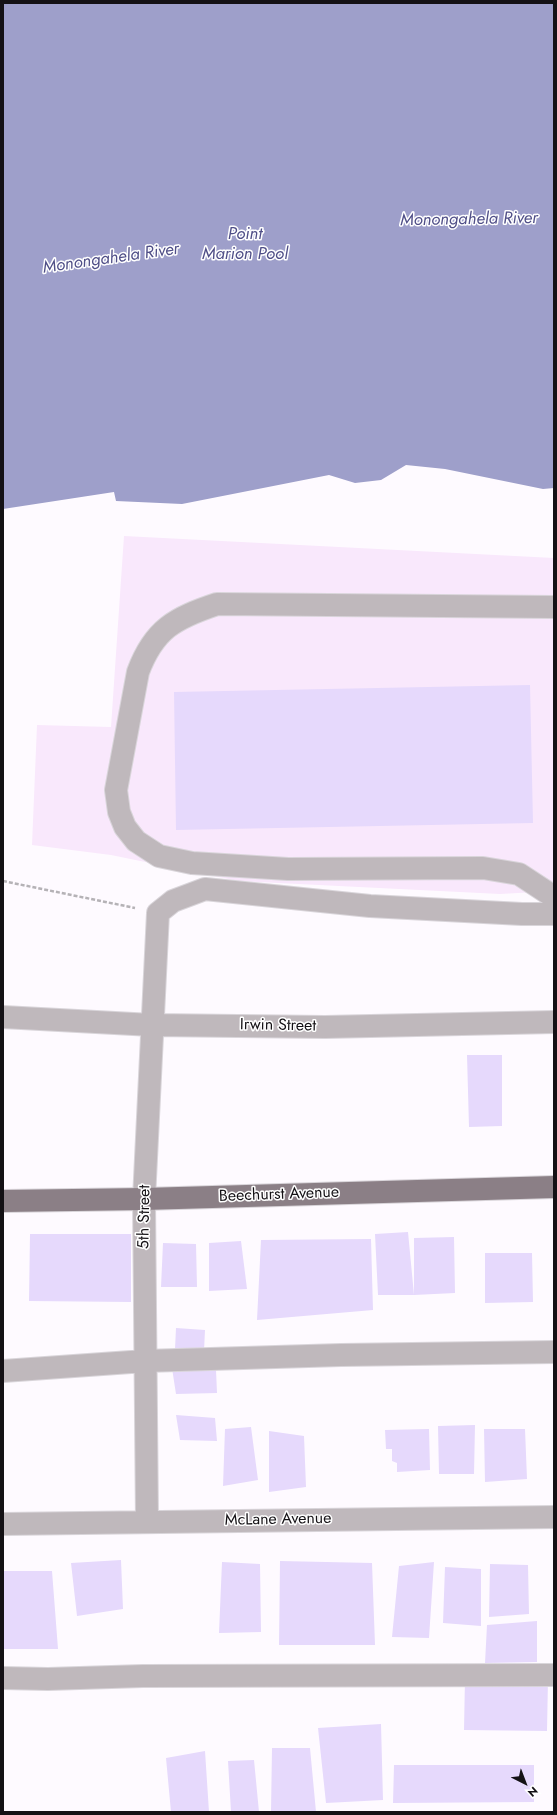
<!DOCTYPE html>
<style>
body{margin:0}
#map{position:relative;width:557px;height:1815px;overflow:hidden;background:#fefaff;font-family:Jost,sans-serif}
canvas{display:block}
.frame{position:absolute;inset:0;border:4px solid #141115;pointer-events:none}
.north{position:absolute;left:505px;top:1763px;width:40px;height:40px;-webkit-text-stroke:3px #fff;paint-order:stroke;rotate:138deg;font-size:11px;font-weight:700;line-height:16px;text-align:center;color:#141115}
.north::after{content:'';display:block;margin:auto;width:14px;height:18px;background:#141115;clip-path:polygon(50% 0,100% 100%,50% 72%,0 100%)}
</style>
<div id="map">
<canvas width="557" height="1815"></canvas>
<div class="frame"></div>
<div class="north">N</div>
</div>
<script>
const g = document.querySelector('canvas').getContext('2d');
g.lineJoin = 'round';
function fillPath(path, color) {
  g.fillStyle = color;
  g.fill(path, 'evenodd');
}
function stroke(path, color, width, dash) {
  g.strokeStyle = color;
  g.lineWidth = width;
  g.lineCap = dash ? 'butt' : 'round';
  g.setLineDash(dash || []);
  g.stroke(path);
}
function label(font, color, halo, rows, align = 'center') {
  g.font = font + ' Jost,sans-serif';
  g.lineWidth = 3;
  g.setLineDash([]);
  g.textBaseline = 'middle';
  g.strokeStyle = halo;
  g.fillStyle = color;
  for (const [text, x, y, turn = 0] of rows) {
    g.save();
    g.translate(x, y);
    g.rotate((+turn || 0) * Math.PI / 180);
    g.textAlign = isNaN(turn) ? turn : align;
    if (halo) g.strokeText(text, 0, 0);
    g.fillText(text, 0, 0);
    g.restore();
  }
}
fillPath(new Path2D(`
 M124 536 554 558V891L500 894 238 881 111 855 32 845 37 725 111 727Z`), '#f9e8fc');
fillPath(new Path2D(`
 M3 3H554V488L543 489 445 469 406 465 381 480 355 483 329 475 182 504 116 501 114 492 3 509Z`), '#9e9fca');
fillPath(new Path2D(`
 M530 685 533 823 176 830 174 692Z
 M467 1055H502V1126L469 1127Z
 M408 1232 414 1295V1238L454 1237 455 1293 414 1295H378L375 1234Z
 M30 1234H131V1302L29 1301Z
 M371 1239 373 1310 257 1320 261 1240Z
 M241 1241 247 1289 209 1291V1243Z
 M163 1243 196 1244 197 1287H161Z
 M485 1253H532L533 1302 485 1303Z
 M176 1328 205 1330 204 1351 175 1349Z
 M172 1368 216 1370 217 1393 176 1394Z
 M176 1415 215 1418 217 1441 180 1440Z
 M475 1425 474 1474H439L438 1426Z
 M251 1427 258 1480 223 1486 225 1429Z
 M429 1429 430 1470 397 1472V1463L392 1461V1449H386L385 1430Z
 M484 1429H525L527 1479 485 1482Z
 M269 1431 304 1436 306 1487 269 1492Z
 M121 1560 123 1609 77 1616 71 1563Z
 M280 1561 372 1563 375 1645H279Z
 M222 1562 260 1564 261 1632 219 1633Z
 M434 1562 429 1638 392 1637 399 1566Z
 M490 1564 528 1565 529 1614 489 1617Z
 M445 1567 481 1569V1626L443 1623Z
 M3 1571H52L58 1649H3Z
 M537 1621V1662L485 1663 487 1625Z
 M465 1678 548 1679 547 1731 464 1730Z
 M381 1724 383 1800 326 1803 318 1728Z
 M272 1748H310L316 1812H271Z
 M205 1751 209 1812H171L166 1758Z
 M254 1760 259 1812H231L228 1761Z
 M394 1765H534V1802L393 1803Z`), '#e6d9fc');
const minor = new Path2D(`
 M554 607 217 604C175 618 154 629 138 672L116 790 119 812 125 827 136 841 159 856 192 863 288 869 483 868 519 874 554 897
 M3 1017 152 1025 325 1027 554 1022
 M3 1371 145 1361 341 1355 554 1352
 M147 1522 144 1199 158 913 173 901 205 889 370 906 522 914H554
 M3 1524 554 1517
 M3 1678 48 1679 143 1676 554 1675`);
const major = new Path2D(`
 M3 1201 144 1199 554 1187`);
stroke(minor, '#d9d5da', 24);
stroke(major, '#d9d5da', 24);
stroke(new Path2D(`
 M3 881 135 908`), '#b5b2b6', 2.5, [4, 2]);
stroke(minor, '#bfb8bc', 22);
stroke(major, '#8b7f86', 22);
label('16px', '#141115', '#fff', [
 ["Irwin Street",278,1026,1],
 ["Beechurst Avenue",279,1195,-2],
 ["5th Street",145,1217,-89],
 ["McLane Avenue",278,1520,-1]
]);
label('italic 17px', '#4f4e87', '#fff', [
 ["Monongahela River",469,220,-1],
 ["Point",245,235],
 ["Marion Pool",245,255],
 ["Monongahela River",111,259,-8]
]);
</script>
